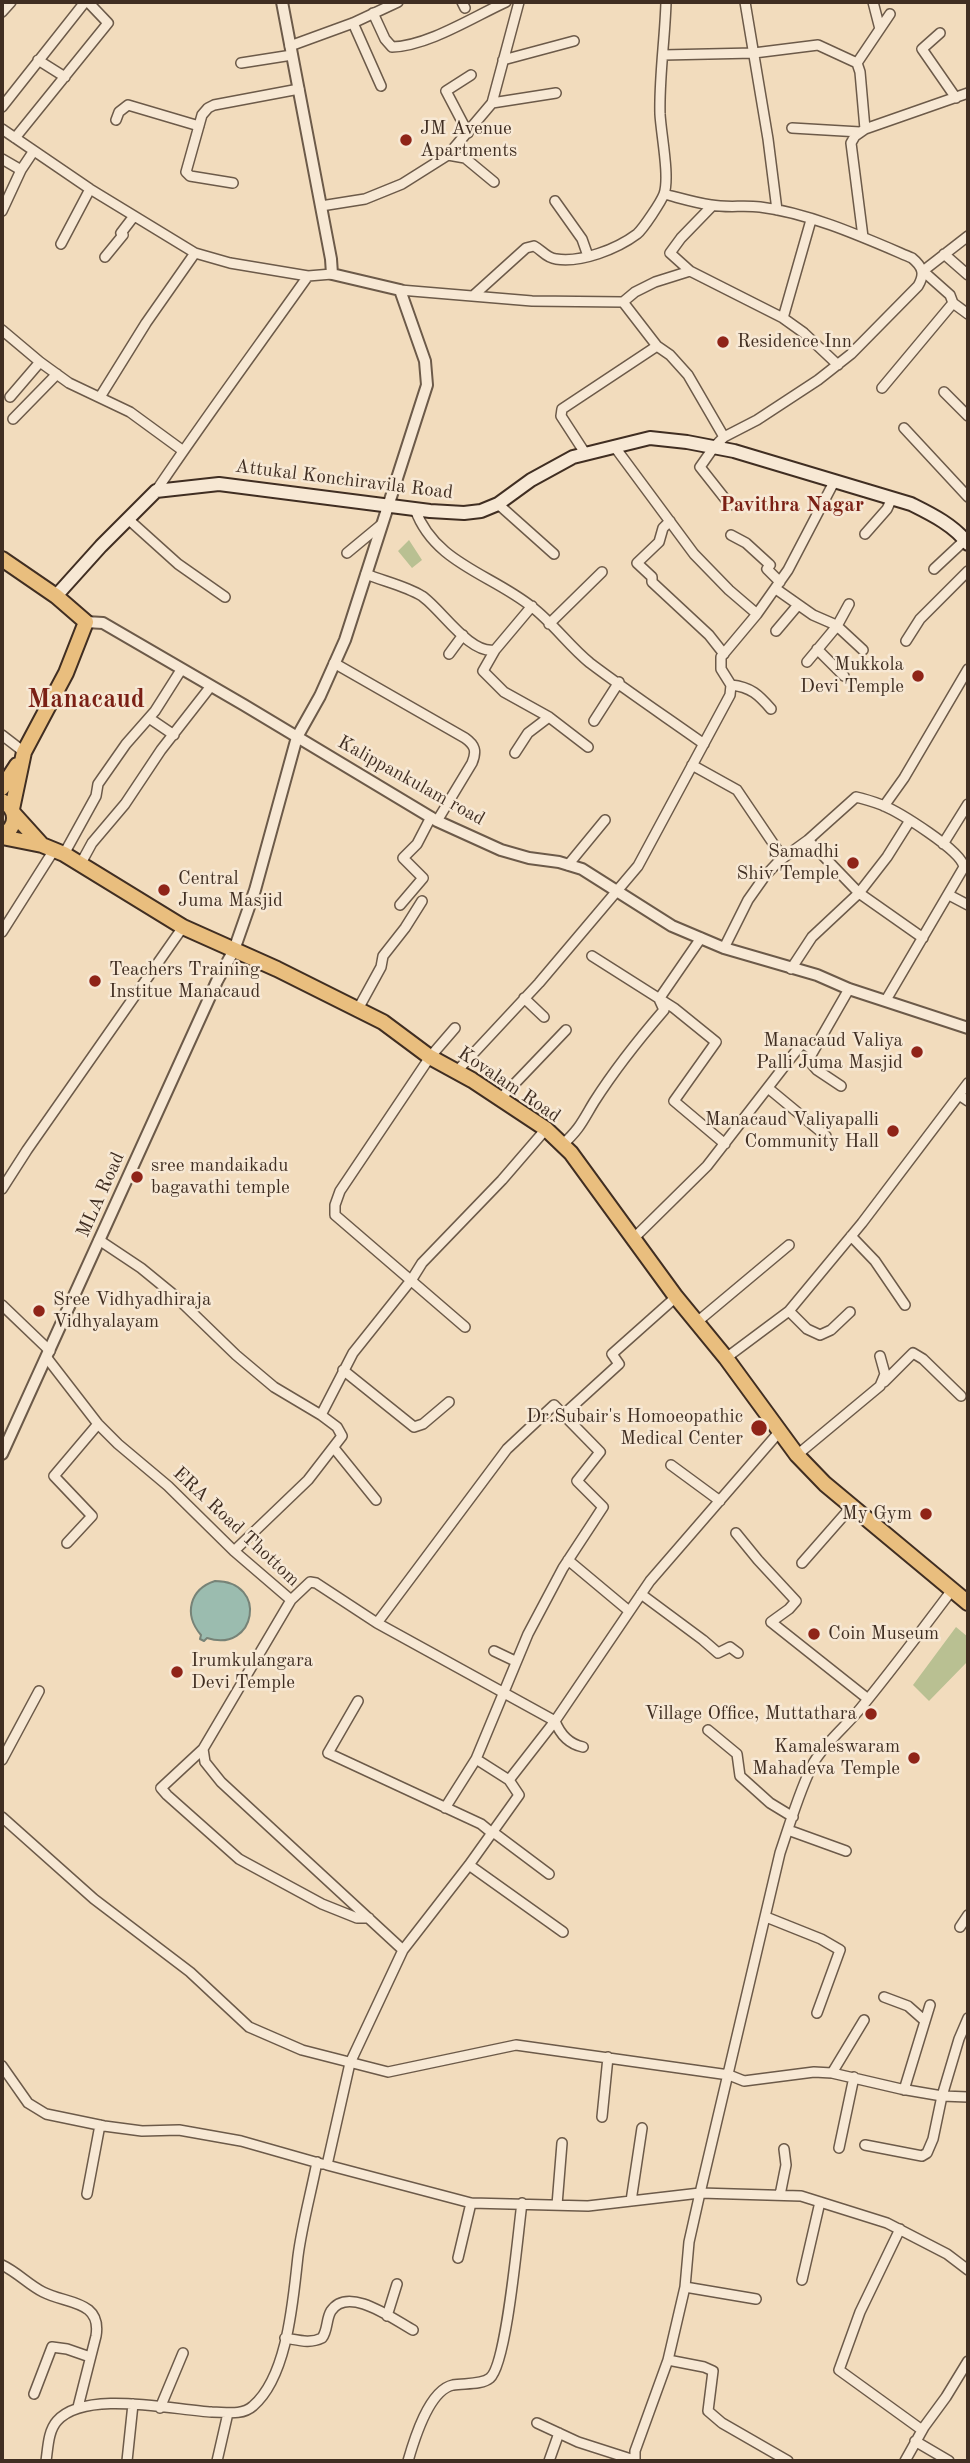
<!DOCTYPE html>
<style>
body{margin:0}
#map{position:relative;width:970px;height:2463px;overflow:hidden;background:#f2dcbd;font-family:"Old Standard TT",serif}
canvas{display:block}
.frame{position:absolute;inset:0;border:4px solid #402e22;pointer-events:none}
</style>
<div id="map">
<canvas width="970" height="2463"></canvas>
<div class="frame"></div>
</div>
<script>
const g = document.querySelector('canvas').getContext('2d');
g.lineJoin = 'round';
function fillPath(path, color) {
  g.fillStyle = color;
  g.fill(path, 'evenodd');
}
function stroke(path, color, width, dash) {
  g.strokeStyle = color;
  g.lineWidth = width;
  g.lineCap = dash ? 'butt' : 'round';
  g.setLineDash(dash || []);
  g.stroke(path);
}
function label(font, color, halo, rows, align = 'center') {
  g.font = font + ' "Old Standard TT",serif';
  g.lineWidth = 5;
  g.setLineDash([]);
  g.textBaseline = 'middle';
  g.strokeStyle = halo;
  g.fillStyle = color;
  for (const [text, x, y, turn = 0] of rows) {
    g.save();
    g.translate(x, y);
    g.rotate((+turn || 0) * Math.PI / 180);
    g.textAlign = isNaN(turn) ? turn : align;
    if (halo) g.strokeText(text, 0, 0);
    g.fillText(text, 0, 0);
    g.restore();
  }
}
fillPath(new Path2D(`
 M409 540 422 560 412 568 398 551Z
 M956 1627 968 1637V1661L929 1701 913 1685Z`), '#b9c092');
const water = new Path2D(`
 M215 1581C269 1581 256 1654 207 1638L204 1641 200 1639 201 1635C183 1614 190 1589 215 1581Z`);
fillPath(water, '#9bbcaf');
stroke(water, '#778377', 2);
const minor = new Path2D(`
 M462 2 465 8
 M745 2 768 139 777 210
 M873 2 880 29
 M2 12 11 2
 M373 13 385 39 392 47C428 46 473 17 506 2
 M353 23 381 86
 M940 33 922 49 956 98
 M290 46 353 23 398 2
 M663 55 754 53 818 45 857 63 860 72 865 129
 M38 60 65 77
 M503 60 574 41
 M241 63 292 55
 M857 63 890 14
 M492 103 556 93
 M2 107 85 2
 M116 120 119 112 128 105 199 126
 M792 128 860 132
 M2 129 90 189 195 253 230 263 308 276
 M468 133 446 91 471 75
 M15 138 108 23 88 2
 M448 155 465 158 494 182
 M2 159 21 170
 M233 183 190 176 186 172 202 115 208 108 214 105 299 89
 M664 194C680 198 696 203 711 205 727 208 744 205 760 207 810 213 865 238 912 258 923 267 925 274 918 286L851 354 818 380 757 420 724 437 714 447 700 467 730 505
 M555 201 582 239 588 256
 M321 206 365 199 402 184 448 155 492 103 519 2
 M2 211 21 170 33 152
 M968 236 923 271 950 295 953 303 968 314
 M863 237 851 143 855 136 865 129 968 93
 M61 244 90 189
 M944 254 968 275
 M105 257 123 235 121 233 134 216
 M690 271 670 253 681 238 712 206
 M400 290 532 301 623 302 635 292 655 282 690 271 783 318 804 333 838 365
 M474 295 526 248 534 246C542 250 546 258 556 259 581 263 617 249 637 234 643 229 661 202 664 194 670 177 661 134 660 114 659 77 665 39 666 2
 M623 302 657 346 670 355 688 375 724 437
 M783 318 811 220
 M2 330 40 362 69 383 130 412 182 450
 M882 388 953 303
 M944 392 968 416
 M10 397 40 362
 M100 397 146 323 195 253
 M13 419 57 374
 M904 428 968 497
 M614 446 694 554 729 590 757 614
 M585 453 561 416 562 409 657 346
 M156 491C205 418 257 348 308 276L332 274
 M498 504 554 554
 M415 509C434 563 491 574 532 607 553 623 569 646 590 663 627 691 666 717 704 744
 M128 519 178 564 225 597
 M670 521 663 528 659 542 637 563 652 577V582L709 635 724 654
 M865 534 887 509 892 498
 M731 535 746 543 769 564 770 565 767 569 780 582
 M347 553 382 524
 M934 569 965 540
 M366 574C383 581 406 586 422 596 441 609 470 655 495 650L532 606
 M776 589 813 615 836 625 863 650
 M549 624 602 572
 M776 631 798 605
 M906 641 920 619 968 571
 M817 649 844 676
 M495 650 483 671 504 692 549 717 588 747
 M449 654 463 635
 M807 662 837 626 849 604
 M334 663 465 738C475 745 477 751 472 763L437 821
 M731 685C751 687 759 695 771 709
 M149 718 174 735
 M594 721 619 682
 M2 735 24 752
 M515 753 528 733 549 717
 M692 765 737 790 783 858
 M884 806 904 778 968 669
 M808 840 859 893 923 938
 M943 844 968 804
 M64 854 96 796 98 784 126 744 155 711 181 670
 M80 865 92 843 125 804 161 750 211 686
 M568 865 605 820
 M949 895 968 905
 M400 905 423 878 403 858 417 844 431 817
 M2 932 54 850
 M724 948 748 900 765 876 779 861 808 840 856 797C865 799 874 802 882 805 899 812 961 850 964 867L886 1000
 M592 956 674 1008 716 1042 674 1101 725 1144
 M791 969 812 937 859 893 887 857 909 822
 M524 998 544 1017
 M358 1009 381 967 383 956 405 928 422 901
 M455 1028 430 1057 340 1191 335 1205V1215L465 1327
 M457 1071 539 983 638 866 730 695 731 685 721 669V657L757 614 788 570 834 482
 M841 1086 817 1070 810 1062V1057L849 989
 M768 1088 826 1136
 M959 1095 968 1101
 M500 1099 566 1030
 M562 1145C580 1129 583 1120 594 1102 615 1069 639 1039 664 1010L659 999 701 938
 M2 1189 27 1150 183 927
 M851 1236 875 1261 905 1305
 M634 1238 707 1166 800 1046 804 1044 813 1050
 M99 1240 141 1268 174 1295 236 1355 274 1387 321 1415
 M2 1305 50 1351
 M789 1311 807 1329 820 1335 831 1330 850 1312
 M697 1322 789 1245
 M47 1358 98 1424 118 1444 168 1486 234 1551 291 1600 203 1749 205 1762 221 1782 403 1950
 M726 1358 789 1311 862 1223 968 1083
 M343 1370 414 1427 423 1424 449 1402
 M884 1382 913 1353 923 1359 961 1396
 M563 1415 619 1364 612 1354 676 1297
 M334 1448 376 1500
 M797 1455 880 1386 885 1374 880 1356
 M671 1465 720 1501
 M736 1533 758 1560 796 1601 789 1609 771 1622 868 1699
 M67 1543 92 1516 54 1476 98 1424
 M234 1551 308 1480 342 1436 337 1427 321 1415 353 1353 412 1279 422 1263 502 1180 546 1129
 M568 1560 629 1611
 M802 1563 852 1506
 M641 1594 703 1640 718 1653 730 1647 738 1653
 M291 1600 310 1582 316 1583 377 1623 555 1721C560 1734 569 1744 583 1747
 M377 1623 507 1449 554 1405 600 1452 577 1481 603 1507 563 1568 528 1634 476 1759 509 1780 519 1795 469 1865 403 1950 350 2063 327 2165 471 2203 588 2206 700 2193 801 2196 887 2223 947 2254 968 2270
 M494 1651 515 1661
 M358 1701 328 1753 481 1824 492 1833
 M708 1730 737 1754 740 1776 770 1803 793 1817
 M203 1749 161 1788 167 1795 239 1859 322 1904 357 1918H369
 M2 1760 39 1691
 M509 1780 555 1721 650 1581 780 1431
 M445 1808 476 1759
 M2 1817 94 1899 190 1972 249 2027 302 2050 388 2072 516 2045 729 2075 744 2081 814 2072 832 2073 901 2089 942 2096 968 2097
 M788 1830 846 1851
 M493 1832 549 1874
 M469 1865 563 1932
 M766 1917 821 1939 840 1950 817 2013
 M960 1927 968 1915
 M884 1997 908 2006 925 2021
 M2 2066 28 2103 46 2114 104 2126 142 2131 179 2130 241 2141 322 2164
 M832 2073 864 2020
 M904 2090 930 2005
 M602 2117 608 2057
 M865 2145 922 2156 927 2153 933 2139 942 2096 959 2039 968 2018
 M839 2148 854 2077
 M87 2194 100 2125
 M780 2195 786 2165 784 2149
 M631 2201 642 2128
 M557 2205 562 2143
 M900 2229 860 2312 839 2370 922 2430
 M458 2258 471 2203
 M2 2265C17 2272 29 2285 43 2292 66 2304 102 2300 96 2336L78 2407
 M802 2280 820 2202
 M685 2287 756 2299
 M387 2316 397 2284
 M285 2338C298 2340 310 2344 322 2338 328 2330 326 2319 331 2311 348 2285 393 2319 413 2330
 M668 2360 704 2367 713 2371 708 2411 722 2423 788 2461
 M34 2394 52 2347 67 2349 90 2357
 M160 2408 183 2353
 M537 2423 578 2442 634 2460
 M915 2441 949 2461
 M46 2461C48 2448 48 2431 57 2421 85 2389 173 2410 212 2412 225 2412 242 2416 253 2406 288 2376 293 2299 298 2256 302 2225 311 2193 317 2162
 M127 2461 133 2404
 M217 2461 228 2413
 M408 2461C414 2440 429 2390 453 2385 464 2383 482 2385 490 2378 507 2364 518 2231 522 2203
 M549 2461 559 2433
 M635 2461V2451L668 2360 685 2287 689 2242 700 2193 780 1853C790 1824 800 1788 814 1762 826 1742 845 1727 860 1709 892 1670 922 1630 952 1590
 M905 2461 924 2427 946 2397 968 2361`);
const tertiary = new Path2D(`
 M86 622 103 623 244 705 437 821 501 850 529 858 559 862 582 869 672 926 724 948 817 975 849 989 968 1028
 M2 1454 217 981 234 950 255 890 297 737 320 696 345 640 427 385 425 361 400 290 332 274 331 259 282 2`);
const secondary = new Path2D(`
 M56 596 101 546 156 491 219 484 430 511 464 513 481 511 498 504 531 480 573 457 650 438 687 442 734 451 911 504C931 514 954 525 968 544`);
const primary = new Path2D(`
 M2 559 56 596 86 622 66 673 24 752 12 809
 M2 788 17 765
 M2 801C18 809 18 827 2 835
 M14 814 42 845 64 854 183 927 277 969 383 1022 430 1057 472 1080 546 1129 571 1153 676 1297 726 1358 797 1455 825 1484 968 1603
 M2 837 42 845`);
stroke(minor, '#6c5a49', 12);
stroke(tertiary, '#6c5a49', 14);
stroke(secondary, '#402e22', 16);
stroke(primary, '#402e22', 18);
stroke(minor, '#f7e8d4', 9);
stroke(tertiary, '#f7e8d4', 10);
stroke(secondary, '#f7e8d4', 12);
stroke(primary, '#e9be7e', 14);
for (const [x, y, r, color] of [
 [406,140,7,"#8f2418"],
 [723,342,7,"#8f2418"],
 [918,676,7,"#8f2418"],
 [853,863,7,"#8f2418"],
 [164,890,7,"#8f2418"],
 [95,981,7,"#8f2418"],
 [917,1052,7,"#8f2418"],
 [893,1131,7,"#8f2418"],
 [137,1177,7,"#8f2418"],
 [39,1311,7,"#8f2418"],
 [759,1428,9,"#8f2418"],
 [926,1514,7,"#8f2418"],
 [814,1634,7,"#8f2418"],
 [177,1672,7,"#8f2418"],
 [871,1714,7,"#8f2418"],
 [914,1758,7,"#8f2418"]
]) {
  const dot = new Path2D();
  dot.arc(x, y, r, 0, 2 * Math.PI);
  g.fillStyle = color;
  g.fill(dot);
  stroke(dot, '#f7e8d4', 2.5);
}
label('19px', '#402e22', '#f7e8d4', [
 ["JM Avenue",420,129],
 ["Apartments",420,151],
 ["Residence Inn",737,342],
 ["Mukkola",904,665,"right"],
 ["Devi Temple",904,687,"right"],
 ["Samadhi",839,852,"right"],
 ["Shiv Temple",839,874,"right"],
 ["Central",178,879],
 ["Juma Masjid",178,901],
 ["Teachers Training",109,970],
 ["Institue Manacaud",109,992],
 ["Manacaud Valiya",903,1041,"right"],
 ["Palli Juma Masjid",903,1063,"right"],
 ["Manacaud Valiyapalli",879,1120,"right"],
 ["Community Hall",879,1142,"right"],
 ["sree mandaikadu",151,1166],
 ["bagavathi temple",151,1188],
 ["Sree Vidhyadhiraja",53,1300],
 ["Vidhyalayam",53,1322],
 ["Dr.Subair's Homoeopathic",743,1417,"right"],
 ["Medical Center",743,1439,"right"],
 ["My Gym",912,1514,"right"],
 ["Coin Museum",828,1634],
 ["Irumkulangara",191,1661],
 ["Devi Temple",191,1683],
 ["Village Office, Muttathara",857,1714,"right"],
 ["Kamaleswaram",900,1747,"right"],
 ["Mahadeva Temple",900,1769,"right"]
], 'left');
label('19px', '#402e22', '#f7e8d4', [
 ["Attukal Konchiravila Road",344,480,7],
 ["Kalippankulam road",411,781,29],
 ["Kovalam Road",509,1085,34],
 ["MLA Road",101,1195,-66],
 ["ERA Road Thottom",236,1527,43]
]);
label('bold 21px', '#7a1f14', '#f7e8d4', [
 ["Pavithra Nagar",792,505]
]);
label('bold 26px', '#7a1f14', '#f7e8d4', [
 ["Manacaud",86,700]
]);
</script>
